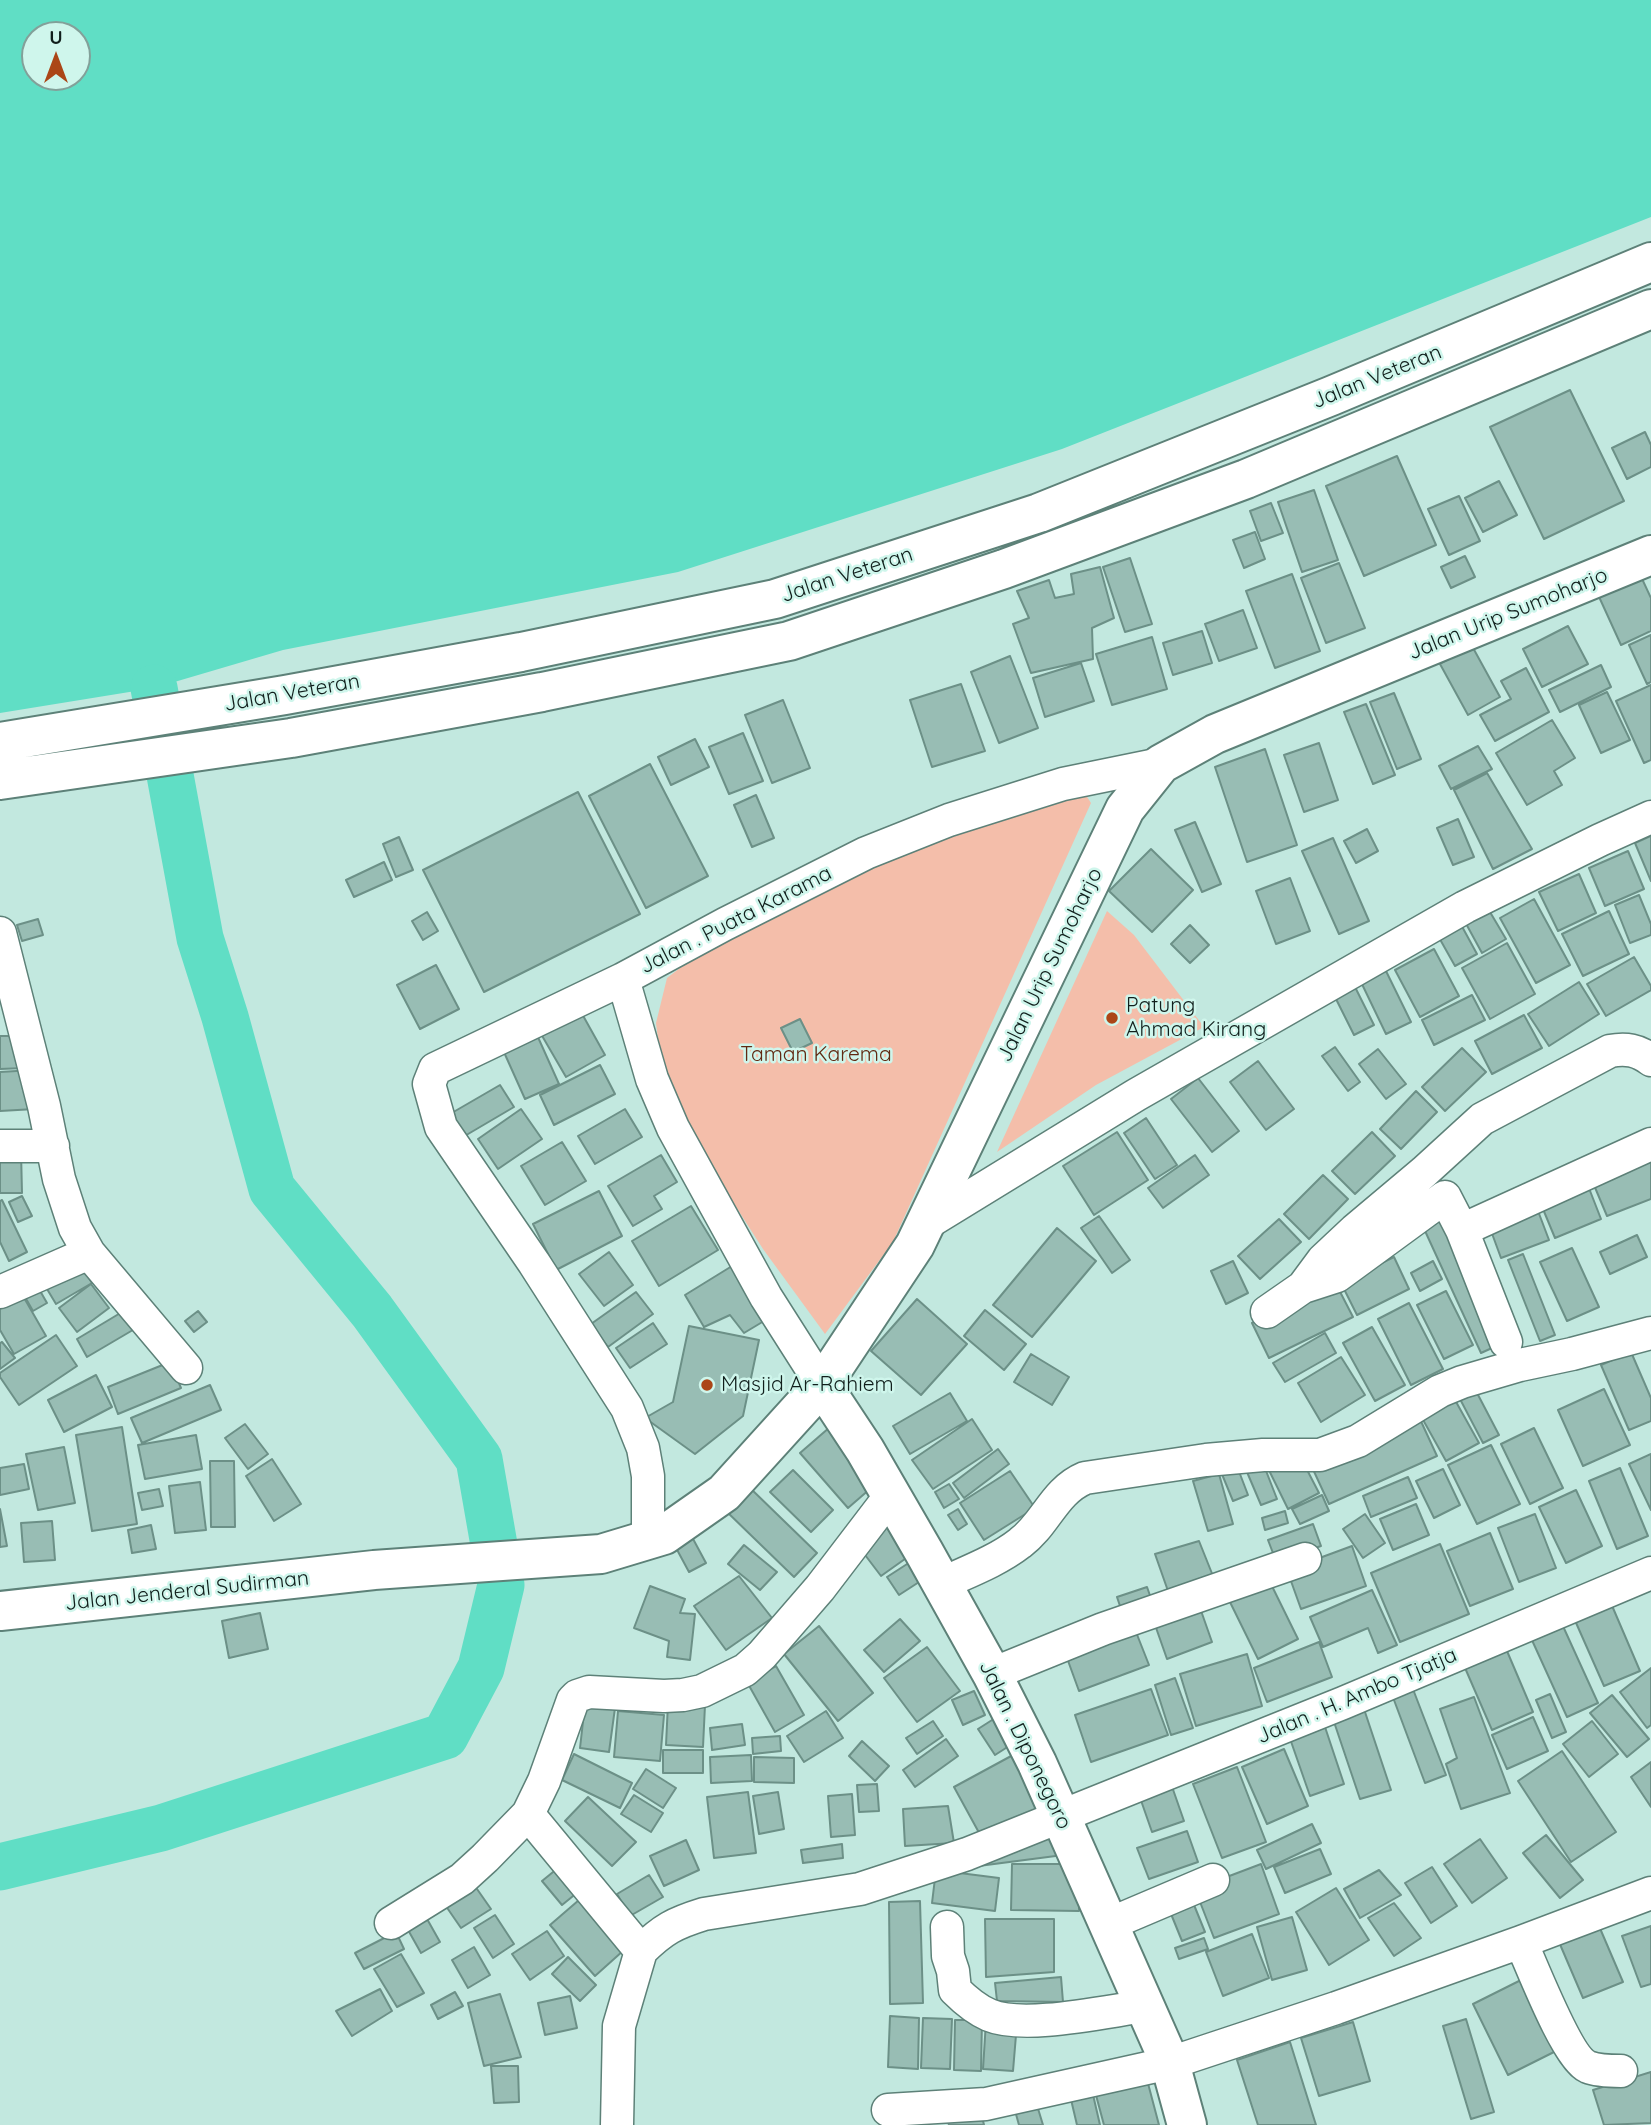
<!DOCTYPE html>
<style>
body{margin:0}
#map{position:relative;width:1651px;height:2125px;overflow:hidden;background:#c2e8df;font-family:Quicksand,sans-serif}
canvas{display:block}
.north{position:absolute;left:21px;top:21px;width:70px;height:70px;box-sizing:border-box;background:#cff6ec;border:2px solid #83a099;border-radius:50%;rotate:0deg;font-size:19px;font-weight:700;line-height:28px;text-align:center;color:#111f1c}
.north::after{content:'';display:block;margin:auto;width:24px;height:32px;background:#ab4617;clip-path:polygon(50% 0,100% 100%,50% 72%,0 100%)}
</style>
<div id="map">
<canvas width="1651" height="2125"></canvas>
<div class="north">U</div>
</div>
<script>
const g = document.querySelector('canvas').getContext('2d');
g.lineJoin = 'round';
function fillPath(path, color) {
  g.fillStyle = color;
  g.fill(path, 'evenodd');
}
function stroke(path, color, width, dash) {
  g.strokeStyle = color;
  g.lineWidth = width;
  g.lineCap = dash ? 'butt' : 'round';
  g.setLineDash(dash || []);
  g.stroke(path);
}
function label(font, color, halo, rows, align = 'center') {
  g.font = font + ' Quicksand,sans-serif';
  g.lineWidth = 5;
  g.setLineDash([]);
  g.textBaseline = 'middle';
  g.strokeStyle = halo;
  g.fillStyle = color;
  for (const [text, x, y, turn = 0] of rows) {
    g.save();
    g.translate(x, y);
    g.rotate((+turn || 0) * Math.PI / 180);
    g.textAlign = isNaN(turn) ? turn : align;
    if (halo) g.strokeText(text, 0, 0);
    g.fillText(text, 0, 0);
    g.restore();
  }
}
fillPath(new Path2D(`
 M1082 789 1091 803 893 1242 825 1334 763 1249 695 1143 663 1079 656 1023 667 978 724 934 871 861Z
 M1107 911 1134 935 1204 1027 1096 1085 997 1152Z`), '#f4beaa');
fillPath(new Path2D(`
 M0 0H1651V217L1062 449 678 572 283 650 154 688 0 713ZM35 35H77V77H35Z`), '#60dec5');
stroke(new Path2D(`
 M0 1867 161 1828 445 1736 481 1668 501 1585 479 1459 372 1311 272 1189 225 1017 200 938 154 688`), '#60dec5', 47);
const building = new Path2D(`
 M1570 390 1624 501 1544 539 1490 427Z
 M1645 432 1651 445V467L1627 479 1612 448Z
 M1397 456 1436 545 1364 576 1326 486Z
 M1499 481 1517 515 1483 532 1465 498Z
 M1314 490 1338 560 1302 572 1278 502Z
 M1459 496 1480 541 1449 555 1428 509Z
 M1271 503 1283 533 1261 541 1250 511Z
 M1255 532 1265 559 1244 568 1233 540Z
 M1465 556 1475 577 1451 588 1441 567Z
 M1130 558 1152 624 1125 632 1103 567Z
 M1339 563 1365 628 1326 643 1301 578Z
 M1100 567 1114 618 1092 628 1093 659 1031 673 1013 624 1029 618 1017 591 1049 580 1055 598 1074 594 1071 574Z
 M1637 568 1651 598V631L1621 645 1595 588Z
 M1292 574 1320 651 1275 668 1246 591Z
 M1243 610 1257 648 1219 661 1205 624Z
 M1568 626 1588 664 1542 687 1523 649Z
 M1202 631 1212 663 1173 675 1163 643Z
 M1651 635V682L1647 684 1629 645Z
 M1152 637 1167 689 1112 705 1096 654Z
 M1472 646 1500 697 1468 715 1440 664Z
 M1010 656 1038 728 999 743 971 672Z
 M1081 663 1094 701 1045 717 1033 678Z
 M1601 665 1611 687 1560 712 1549 690Z
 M1526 668 1549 712 1495 741 1480 715 1511 699 1501 681Z
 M961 684 985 751 932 767 910 700Z
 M1651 685V760L1644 763 1616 701Z
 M1607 692 1630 740 1601 753 1579 705Z
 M1394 693 1421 759 1397 769 1370 702Z
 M783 700 810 768 772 783 745 715Z
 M1366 704 1395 775 1373 784 1344 712Z
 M1552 720 1575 758 1554 771 1562 785 1527 805 1496 753Z
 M743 733 763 781 729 794 709 747Z
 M695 739 709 767 671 785 658 757Z
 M1319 743 1338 800 1304 812 1284 755Z
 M1478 746 1492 769 1451 789 1439 766Z
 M1265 749 1297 845 1247 862 1215 767Z
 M650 764 708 876 646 908 589 796Z
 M1487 773 1532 849 1493 869 1454 790Z
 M578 792 640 914 484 992 423 870Z
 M756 795 774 838 752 847 734 805Z
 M1458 819 1474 857 1453 865 1437 828Z
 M1195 822 1221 884 1202 892 1175 830Z
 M1367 829 1378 851 1356 863 1344 841Z
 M1651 836V881L1635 843Z
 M399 837 413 870 396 877 383 844Z
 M1333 838 1369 921 1339 934 1302 851Z
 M1151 849 1193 890 1152 932 1109 891Z
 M1628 851 1644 889 1605 906 1589 868Z
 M384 862 392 880 354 897 346 880Z
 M1579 874 1596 913 1558 931 1539 892Z
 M1290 878 1310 931 1276 944 1256 891Z
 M1639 895 1651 924V935L1630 943 1615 905Z
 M1534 899 1570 965 1536 983 1500 918Z
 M1487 907 1506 939 1482 953 1464 920Z
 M1609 911 1629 954 1583 976 1562 934Z
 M427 912 438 931 423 940 412 921Z
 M38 919 43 935 22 941 17 925Z
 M1459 921 1477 954 1455 966 1437 934Z
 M1190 925 1209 945 1190 963 1171 944Z
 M1507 943 1535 994 1490 1019 1462 968Z
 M1434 949 1459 996 1420 1017 1395 970Z
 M1634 957 1651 986V990L1606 1016 1587 984Z
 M436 965 459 1009 420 1029 397 985Z
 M1385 969 1411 1022 1386 1034 1360 980Z
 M1579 982 1599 1014 1549 1046 1528 1014Z
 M1354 985 1374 1025 1354 1035 1334 995Z
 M1472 995 1485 1020 1434 1045 1422 1020Z
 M581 1012 605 1055 566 1077 541 1034Z
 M1524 1015 1542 1048 1492 1074 1475 1041Z
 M800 1019 812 1043 793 1052 781 1028Z
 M537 1035 559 1084 525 1099 503 1050Z
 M0 1036H24L25 1068 0 1069Z
 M1335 1047 1360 1082 1348 1091 1322 1056Z
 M1462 1048 1486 1072 1445 1111 1422 1087Z
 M1378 1049 1406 1084 1386 1099 1359 1064Z
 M1258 1061 1294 1109 1266 1130 1230 1082Z
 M600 1065 615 1094 554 1125 540 1095Z
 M33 1070 35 1109 0 1111V1072Z
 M1198 1078 1239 1131 1212 1152 1171 1099Z
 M500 1085 514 1107 463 1137 450 1114Z
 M1416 1091 1437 1112 1401 1149 1380 1129Z
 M521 1109 542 1139 498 1169 478 1139Z
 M625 1109 642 1137 595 1164 578 1136Z
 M1146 1118 1177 1165 1155 1179 1124 1133Z
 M1117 1132 1148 1180 1094 1215 1063 1166Z
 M1372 1132 1395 1156 1355 1194 1332 1171Z
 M562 1142 586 1181 545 1205 521 1166Z
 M0 1151H21L22 1193H0Z
 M661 1155 677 1182 654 1196 662 1209 633 1226 608 1186Z
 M1195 1155 1209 1175 1163 1208 1148 1188Z
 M1651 1161V1199L1607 1216 1591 1178Z
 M1323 1175 1348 1199 1309 1239 1284 1214Z
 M1585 1178 1601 1219 1555 1238 1538 1197Z
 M599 1191 622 1236 556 1270 533 1224Z
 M22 1196 32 1216 18 1222 9 1202Z
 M2 1200 27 1252 9 1261 0 1242V1201Z
 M1535 1203 1549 1240 1501 1258 1487 1220Z
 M691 1206 718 1250 659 1286 632 1241Z
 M1442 1210 1503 1343 1481 1353 1420 1220Z
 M1099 1216 1130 1260 1112 1273 1081 1228Z
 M1279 1219 1301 1242 1260 1279 1238 1256Z
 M1057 1228 1096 1261 1032 1337 993 1305Z
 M1637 1235 1647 1257 1610 1274 1600 1252Z
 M1572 1248 1599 1307 1567 1321 1540 1262Z
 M609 1252 633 1285 604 1306 579 1274Z
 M1523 1254 1555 1335 1540 1341 1508 1260Z
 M1394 1257 1409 1289 1357 1315 1341 1283Z
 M1233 1261 1248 1293 1226 1304 1211 1271Z
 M1433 1261 1442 1279 1420 1291 1411 1273Z
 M80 1263 92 1283 56 1304 44 1284Z
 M732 1266 769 1318 744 1333 730 1315 704 1327 685 1295Z
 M35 1282 47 1303 33 1311 21 1290Z
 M1335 1282 1353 1317 1269 1358 1252 1323Z
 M91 1284 109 1308 77 1332 59 1308Z
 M1446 1291 1473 1345 1444 1359 1417 1305Z
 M636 1292 653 1314 608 1347 591 1324Z
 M23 1296 46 1336 14 1354 0 1330V1309Z
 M917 1299 967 1344 921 1395 871 1351Z
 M1409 1303 1443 1369 1411 1385 1378 1319Z
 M127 1309 138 1327 87 1357 77 1339Z
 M985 1310 1026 1344 1004 1370 964 1336Z
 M198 1311 207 1322 194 1332 185 1321Z
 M653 1323 667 1344 630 1368 616 1348Z
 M689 1326 759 1340 743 1416 695 1454 645 1418 673 1402Z
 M1372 1327 1405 1385 1375 1401 1343 1343Z
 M1325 1333 1336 1353 1285 1382 1273 1363Z
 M56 1335 77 1366 19 1405 0 1377V1373Z
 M2 1342 15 1358 0 1369V1343Z
 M1631 1352 1651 1398V1421L1629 1430 1601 1365Z
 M1031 1354 1069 1377 1052 1405 1014 1382Z
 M1341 1357 1365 1395 1321 1422 1298 1383Z
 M170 1362 181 1388 118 1414 108 1387Z
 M96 1375 112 1407 64 1432 48 1400Z
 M210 1385 221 1410 142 1443 131 1418Z
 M1604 1389 1630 1445 1583 1466 1558 1410Z
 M1476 1391 1499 1435 1483 1443 1460 1399Z
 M950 1393 967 1421 910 1454 893 1426Z
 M1455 1400 1479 1443 1446 1461 1422 1418Z
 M1419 1417 1437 1456 1329 1504 1311 1465Z
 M972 1419 992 1450 933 1489 912 1460Z
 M245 1424 268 1454 248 1469 225 1438Z
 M122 1427 137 1524 92 1531 76 1435Z
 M830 1427 878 1482 848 1508 800 1453Z
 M1534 1428 1563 1488 1530 1504 1501 1444Z
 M196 1435 202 1469 145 1479 138 1445Z
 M1491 1445 1520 1504 1477 1524 1448 1465Z
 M64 1447 75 1503 38 1510 26 1454Z
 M998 1449 1009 1464 964 1498 953 1483Z
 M1651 1454V1510L1629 1464Z
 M1262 1456 1303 1462 1319 1493 1288 1509Z
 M1261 1458 1277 1499 1261 1505 1244 1465Z
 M272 1459 301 1504 274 1521 246 1476Z
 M210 1461H234L235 1527H211Z
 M1235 1461 1248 1495 1233 1501 1219 1467Z
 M24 1464 29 1489 0 1495V1468Z
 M1620 1468 1648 1536 1617 1549 1589 1481Z
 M1443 1469 1460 1505 1434 1518 1416 1481Z
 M793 1470 833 1510 811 1532 770 1492Z
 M1010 1471 1035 1508 984 1540 960 1503Z
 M1219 1474 1233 1524 1208 1531 1193 1481Z
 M1408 1477 1417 1498 1371 1517 1363 1496Z
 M200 1482 206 1530 175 1533 169 1486Z
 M949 1484 959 1499 944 1508 935 1492Z
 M748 1486 817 1553 794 1577 725 1510Z
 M159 1489 163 1506 142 1510 138 1493Z
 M1576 1490 1602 1546 1566 1563 1539 1507Z
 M1322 1495 1329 1511 1300 1524 1292 1509Z
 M1416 1504 1429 1535 1393 1550 1380 1519Z
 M0 1509 7 1546 0 1547Z
 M958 1509 967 1524 958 1530 948 1515Z
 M1285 1511 1288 1523 1265 1530 1262 1518Z
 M1365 1514 1385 1543 1363 1558 1343 1529Z
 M1535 1514 1556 1568 1519 1582 1498 1528Z
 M898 1520 919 1549 881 1576 859 1547Z
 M52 1521 55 1560 24 1562 21 1523Z
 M1313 1524 1321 1546 1276 1561 1268 1540Z
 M151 1525 156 1549 132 1553 128 1530Z
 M1490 1533 1513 1589 1470 1606 1447 1551Z
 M692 1537 706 1563 689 1572 675 1546Z
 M1199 1541 1213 1576 1168 1591 1155 1554Z
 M1440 1544 1469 1614 1400 1642 1371 1573Z
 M744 1545 777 1572 760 1590 728 1564Z
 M1352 1546 1366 1586 1301 1609 1287 1570Z
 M921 1555 933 1573 899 1595 887 1577Z
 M739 1576 772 1618 726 1650 694 1606Z
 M1267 1576 1298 1639 1258 1659 1227 1596Z
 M650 1586 685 1599 680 1613 695 1614 690 1660 667 1657 669 1641 634 1628Z
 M1147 1587 1153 1604 1123 1615 1117 1597Z
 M1372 1590 1397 1645 1378 1653 1368 1628 1323 1647 1310 1617Z
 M1610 1601 1640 1671 1604 1686 1573 1616Z
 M1199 1605 1212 1642 1167 1659 1154 1622Z
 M260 1613 268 1649 229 1658 222 1621Z
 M900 1619 920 1641 884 1672 864 1650Z
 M1562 1624 1598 1703 1567 1717 1531 1638Z
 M819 1626 873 1693 838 1721 784 1654Z
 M1136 1632 1149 1665 1079 1691 1067 1658Z
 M1319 1642 1332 1677 1267 1702 1254 1668Z
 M1504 1644 1533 1712 1492 1730 1462 1661Z
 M927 1647 960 1691 917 1722 884 1678Z
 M1247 1654 1262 1706 1196 1726 1180 1674Z
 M776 1666 804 1715 775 1732 747 1682Z
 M1651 1668V1725L1647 1728 1620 1692Z
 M1175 1678 1193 1728 1171 1735 1155 1685Z
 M1411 1684 1446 1775 1425 1783 1391 1692Z
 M1151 1689 1168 1735 1091 1762 1075 1715Z
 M974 1691 985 1715 963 1725 952 1700Z
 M1550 1694 1566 1732 1552 1738 1536 1700Z
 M1612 1695 1649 1739 1627 1757 1590 1713Z
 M1474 1697 1510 1793 1461 1809 1446 1764 1457 1758 1440 1709Z
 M668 1703 705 1705 703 1747 666 1745Z
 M585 1704 615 1708 609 1752 580 1748Z
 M1363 1706 1391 1790 1360 1799 1332 1716Z
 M618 1711 664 1715 660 1761 614 1757Z
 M826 1711 843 1738 804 1762 787 1736Z
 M1003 1713 1020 1739 995 1755 978 1729Z
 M1533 1717 1548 1751 1507 1769 1492 1735Z
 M1322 1718 1344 1784 1310 1796 1287 1730Z
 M933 1721 943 1736 917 1754 906 1738Z
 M1592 1721 1618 1754 1589 1777 1563 1744Z
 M742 1724 745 1745 712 1750 710 1728Z
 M780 1736 781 1751 753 1754 752 1738Z
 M946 1739 958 1756 915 1787 903 1770Z
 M862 1741 889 1766 875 1781 849 1756Z
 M1284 1749 1308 1806 1267 1824 1242 1767Z
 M663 1750H703V1773H663Z
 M1562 1751 1616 1832 1571 1862 1518 1781Z
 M574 1754 632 1783 620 1808 562 1780Z
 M751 1755 752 1781 711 1783 710 1757Z
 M1013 1755 1042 1808 983 1840 954 1787Z
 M754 1757 794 1758V1783L754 1782Z
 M1651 1762V1807L1631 1777Z
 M1237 1767 1266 1842 1222 1858 1193 1784Z
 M646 1769 676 1788 663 1808 633 1789Z
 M1169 1778 1184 1821 1152 1832 1137 1789Z
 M877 1784 879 1811 859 1812 857 1785Z
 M748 1792 756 1853 714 1858 707 1797Z
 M778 1792 784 1829 759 1834 753 1796Z
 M852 1794 855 1835 831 1837 828 1796Z
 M634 1795 663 1813 651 1832 621 1814Z
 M588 1797 636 1842 612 1866 565 1821Z
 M948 1806 954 1843 905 1846 903 1809Z
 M1059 1823 1071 1854 971 1867Z
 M1312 1824 1321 1843 1266 1869 1257 1850Z
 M1187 1831 1198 1862 1149 1879 1137 1848Z
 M1546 1835 1583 1880 1560 1898 1523 1853Z
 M1480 1839 1507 1878 1472 1903 1444 1864Z
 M686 1840 699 1870 664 1886 650 1856Z
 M842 1844 843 1858 803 1863 801 1850Z
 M1320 1849 1331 1874 1285 1893 1274 1867Z
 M1012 1864H1079V1911L1011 1910Z
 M1261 1864 1279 1914 1214 1938 1195 1889Z
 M1432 1867 1457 1906 1431 1923 1405 1883Z
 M558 1868 578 1892 562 1905 542 1881Z
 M936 1870 999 1878 995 1911 932 1903Z
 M1379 1870 1401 1895 1360 1918 1344 1889Z
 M649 1875 663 1897 630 1916 617 1894Z
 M470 1879 491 1909 461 1928 441 1899Z
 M1336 1888 1369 1940 1329 1965 1296 1912Z
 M579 1900 624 1950 595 1976 550 1925Z
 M1192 1900 1205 1932 1182 1941 1169 1909Z
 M920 1901 923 2003 890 2004 889 1902Z
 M1394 1903 1421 1938 1394 1956 1368 1918Z
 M422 1910 440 1942 421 1953 403 1921Z
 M495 1915 514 1944 493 1958 474 1928Z
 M1292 1917 1307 1970 1272 1980 1257 1927Z
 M985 1919H1054V1972L986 1977Z
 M1599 1926 1623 1982 1583 1998 1559 1942Z
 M1651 1926V1984L1641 1987 1622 1936Z
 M547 1931 564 1956 530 1980 512 1954Z
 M396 1932 404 1949 364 1969 355 1953Z
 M1252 1934 1269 1978 1223 1996 1206 1952Z
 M1204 1938 1208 1949 1179 1959 1175 1948Z
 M474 1947 490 1975 468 1988 452 1960Z
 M401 1954 424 1993 397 2007 374 1969Z
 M568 1957 596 1985 580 2001 552 1974Z
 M1529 1976 1564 2047 1508 2075 1473 2004Z
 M1061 1977 1063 2002 997 2001 995 1983Z
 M380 1989 392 2011 352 2036 336 2011Z
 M455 1992 463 2006 438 2019 431 2005Z
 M500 1994 521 2057 484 2066 468 2003Z
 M570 1996 577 2028 545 2035 538 2003Z
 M890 2016 919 2018 918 2069 888 2067Z
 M923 2018 952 2019 950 2069 921 2068Z
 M1466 2019 1494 2112 1471 2119 1443 2026Z
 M955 2020H982L981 2071 954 2070Z
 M986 2021 1017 2023 1013 2071 983 2069Z
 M1353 2022 1370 2081 1319 2096 1301 2038Z
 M1290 2042 1316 2125H1258L1237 2060Z
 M491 2066H518L519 2102 494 2103Z
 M1145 2072 1159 2125H1104L1093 2084Z
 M1651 2072V2123L1604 2125 1593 2090Z
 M1091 2086 1100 2125H1077L1069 2091Z
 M1036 2102 1043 2125H1019L1014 2107Z
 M980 2108 984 2125H949L946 2115Z`);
fillPath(building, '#98bdb4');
stroke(building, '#6c9087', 2);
const minor = new Path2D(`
 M0 933 44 1106 59 1179 75 1228 89 1253 186 1368
 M623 979 435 1069 429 1084 441 1127 534 1263 627 1408 643 1448 648 1476V1540
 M0 1146H53
 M924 1225 1136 1095 1465 907 1600 840 1651 817
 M1462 1230 1651 1144
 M1303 1287 1323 1260 1355 1230 1424 1172 1482 1119 1610 1051C1626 1048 1638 1050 1651 1060
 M0 1292 89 1253
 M1267 1312 1303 1287 1337 1276 1445 1197 1462 1230 1506 1342
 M822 1385 766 1297 673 1128 652 1079 623 979 725 924 866 853 949 820 1063 784 1161 764
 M941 1584C967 1572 997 1561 1020 1543 1046 1524 1054 1491 1085 1478L1206 1460 1263 1455H1320L1358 1441 1440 1391 1462 1382 1520 1365 1572 1354 1651 1333
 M992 1674 1103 1629 1305 1559
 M528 1814 641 1951C663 1929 675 1923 704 1914L860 1889 967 1854 1343 1703 1651 1573
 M391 1923 462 1879 485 1858 528 1814 544 1781 573 1700 577 1696 589 1692 664 1696 683 1695 702 1691 745 1670 762 1655 820 1588 891 1495
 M1107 1925 1213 1880
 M947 1927 948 1956 953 1971 955 1990C965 2000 975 2009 989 2015 1024 2030 1107 2011 1146 2006
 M1521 1942C1532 1966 1567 2058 1588 2067 1598 2071 1611 2071 1621 2071
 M888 2110 986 2104 1170 2063 1336 2008 1521 1942 1651 1893
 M617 2125 619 2026 641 1951`);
const tertiary = new Path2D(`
 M822 1385 865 1450 924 1552 992 1674 1037 1763 1170 2063 1187 2125`);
const secondary = new Path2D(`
 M0 1611 374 1570 601 1554 664 1535 724 1493 822 1385 915 1245 1125 809 1161 764 1215 734 1651 555`);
const trunk = new Path2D(`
 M0 742 285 695 521 652 775 599 1039 513 1331 396 1651 262
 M0 780 291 738 542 692 789 641 1004 569 1246 479 1651 309`);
stroke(minor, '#5d8178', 35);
stroke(tertiary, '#5d8178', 42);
stroke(secondary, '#5d8178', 42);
stroke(trunk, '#5d8178', 42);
stroke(minor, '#fff', 32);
stroke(tertiary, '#fff', 38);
stroke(secondary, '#fff', 38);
stroke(trunk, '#fff', 38);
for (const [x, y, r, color] of [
 [1112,1018,7,"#ab4617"],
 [707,1385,7,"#ab4617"]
]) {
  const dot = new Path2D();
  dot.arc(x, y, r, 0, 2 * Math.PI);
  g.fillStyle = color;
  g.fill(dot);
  stroke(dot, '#cff6ec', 2.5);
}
label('21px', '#111f1c', '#cff6ec', [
 ["Jalan Veteran",1377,377,-22],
 ["Jalan Veteran",847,575,-18],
 ["Jalan Urip Sumoharjo",1508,614,-22],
 ["Jalan Veteran",292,693,-10],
 ["Jalan . Puata Karama",736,920,-27],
 ["Jalan Urip Sumoharjo",1050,965,-64],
 ["Jalan Jenderal Sudirman",187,1591,-6],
 ["Jalan . H. Ambo Tjatja",1357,1696,-23],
 ["Jalan . Diponegoro",1025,1745,64]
]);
label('21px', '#111f1c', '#cff6ec', [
 ["Patung",1126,1006],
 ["Ahmad Kirang",1126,1030],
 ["Masjid Ar-Rahiem",721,1385]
], 'left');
label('21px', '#612911', '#cff6ec', [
 ["Taman Karema",816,1055]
]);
</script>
